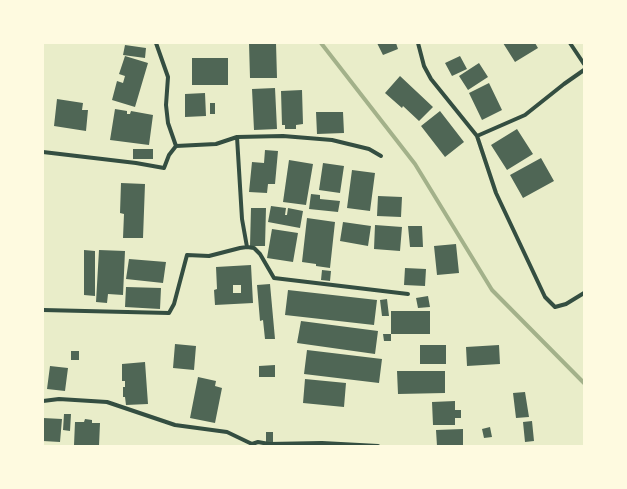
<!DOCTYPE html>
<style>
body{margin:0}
#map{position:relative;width:627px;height:489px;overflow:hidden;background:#e9edc9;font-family:Overpass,sans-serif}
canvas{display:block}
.frame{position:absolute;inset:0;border:44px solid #fefae0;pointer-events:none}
</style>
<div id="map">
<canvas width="627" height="489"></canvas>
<div class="frame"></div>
</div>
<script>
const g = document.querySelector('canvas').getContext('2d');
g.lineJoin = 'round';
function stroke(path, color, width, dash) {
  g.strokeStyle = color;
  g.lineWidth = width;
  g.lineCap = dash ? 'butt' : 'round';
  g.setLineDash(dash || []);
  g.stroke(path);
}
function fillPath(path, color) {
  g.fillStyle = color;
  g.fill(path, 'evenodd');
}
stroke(new Path2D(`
 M321 43 415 164 492 290 584 383`), '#a3b18a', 4);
fillPath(new Path2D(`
 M249 43H276L277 78H250Z
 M377 43H396L398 49 383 55Z
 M503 43H535L538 48 515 62Z
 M125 45 146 48 145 58 123 55Z
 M125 56 148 63 135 107 112 100 117 81 123 83 125 76 119 74Z
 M460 56 467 69 452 76 445 63Z
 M192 58H228V85H192Z
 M479 63 488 77 468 90 459 76Z
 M400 76 433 107 419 121 403 106 402 108 385 93Z
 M489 83 502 110 482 120 469 93Z
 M275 88 277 129 254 130 252 89Z
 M302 90 303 124 296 125V129H285V125H282L281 91Z
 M205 93 206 116 185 117V94Z
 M57 99 83 103 82 110H88L86 131 54 126Z
 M210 103H215V114H210Z
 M115 109 127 111V114H130L131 111 153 115 149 145 110 140Z
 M440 111 464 142 445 157 421 126Z
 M316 112H343L344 133 317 134Z
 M517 129 533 154 507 170 491 145Z
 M133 149H153V159H133Z
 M265 150 278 151 275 184H268L267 193 249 192 252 162 264 163Z
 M541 158 554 181 523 198 510 175Z
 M289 160 313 164 306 205 283 202Z
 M323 163 344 166 340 193 319 190Z
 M352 170 375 173 370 211 347 208Z
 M121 183 145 184 143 238H123L124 214 120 213Z
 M311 194 320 195V199L340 201 338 212 309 209Z
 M378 196 402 197 401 217 377 216Z
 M271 206 286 208 285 215H287L288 208 303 211 300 228 268 222Z
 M251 208H266L265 246H250Z
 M307 218 335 222 330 268 316 266V264L302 262Z
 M343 222 371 226 368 246 340 241Z
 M375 225 402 227 400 251 374 249Z
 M408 226H422L423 247H410Z
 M272 229 298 233 293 262 267 258Z
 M456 244 459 273 437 275 434 246Z
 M84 250 95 251V296L84 295Z
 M99 250 125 251 123 295 108 294 107 303 96 302Z
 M129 259 166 262 163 283 126 279Z
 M251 265 253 303 215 305 214 290 217 289 216 267ZM233 285H241V293H233Z
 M405 268 426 269 425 286 404 285Z
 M322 270 331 271 330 281 321 280Z
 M270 284 275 339H265L263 320 260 321 257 285Z
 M126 287 161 288 160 309 125 307Z
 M288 290 377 300 374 325 285 315Z
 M428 296 430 307 418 308 416 298Z
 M387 299 389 316H382L380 300Z
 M391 311H430V334H391Z
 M301 321 378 331 375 354 297 343Z
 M383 334H391V341H384Z
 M175 344 196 346 194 370 173 368Z
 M420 345H446V364H420Z
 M499 345 500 364 467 366 466 347Z
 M307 350 382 359 379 383 304 374Z
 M71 351H79V360H71Z
 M145 362 148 404 126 405 125 397H123V387H125V381H122V364Z
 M275 365V377H259V366Z
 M50 366 68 368 65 391 47 389Z
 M397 371H445V393L398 394Z
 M198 377 216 381 215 386 222 388 215 423 190 418Z
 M305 379 346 383 344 407 303 403Z
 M525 392 529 417 516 418 513 393Z
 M455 401V410H461V418H455V425H433L432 402Z
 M64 414H71L70 431 63 430Z
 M43 418 62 419 60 442 43 441Z
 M85 419 92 420V423H100L99 446 74 445 75 422H84Z
 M532 421 534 441 525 442 523 422Z
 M490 427 492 437 484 438 482 429Z
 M463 429V446H437L436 430Z
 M266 432H273V443H266Z`), '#4f6655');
stroke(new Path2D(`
 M156 43 168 77 166 105 168 123 176 146 216 144 237 137 283 136 332 140 369 149 381 156
 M418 43 424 66 431 79 477 136 496 193 545 297 555 307 566 304 584 293
 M570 43 584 64
 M477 136 525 115 564 84 584 70
 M237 137 242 219 247 247
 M43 152 136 163 164 168 169 155 176 146
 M43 310 169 313 174 304 187 255 209 256 240 248 247 247 254 248 260 254 274 278 408 294
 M43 401 59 399 107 402 175 425 227 432 252 444 258 442 269 444 322 443 378 446`), '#344e41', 4);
</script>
